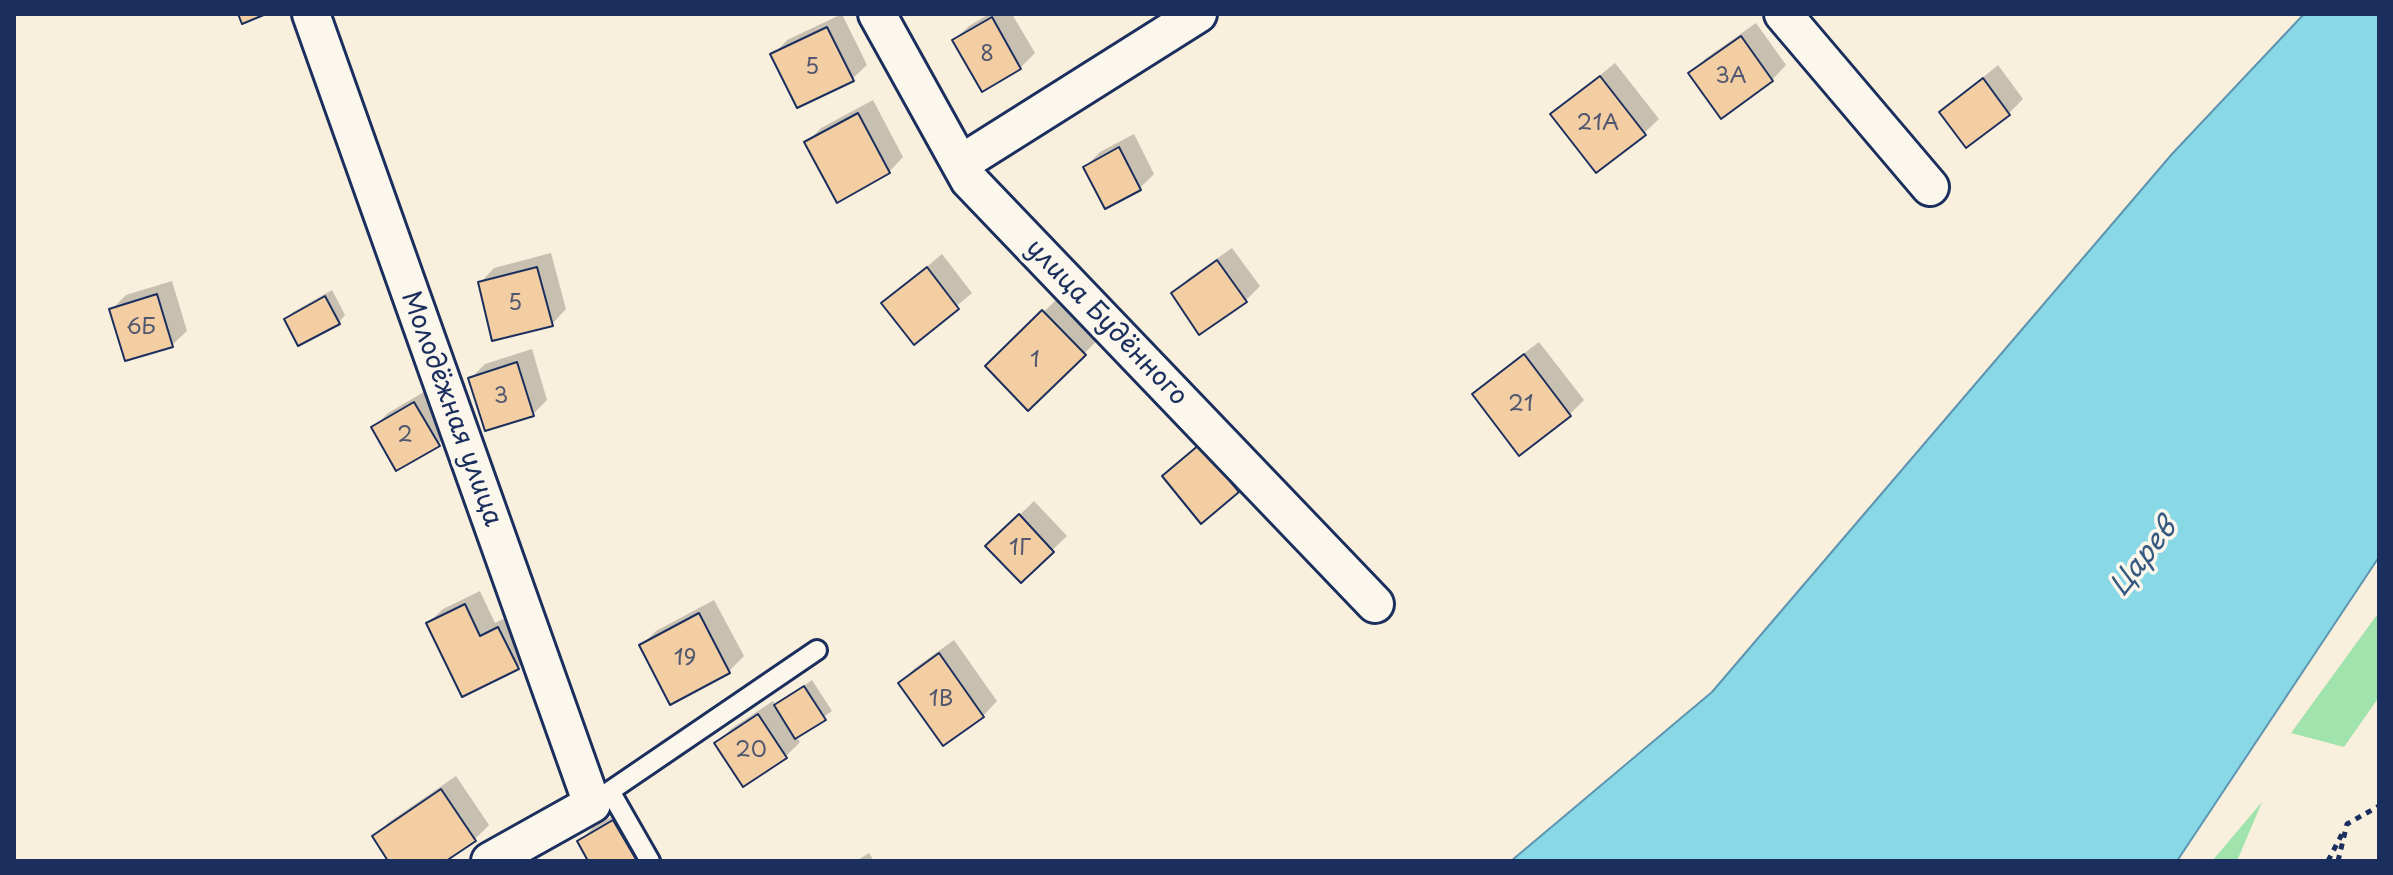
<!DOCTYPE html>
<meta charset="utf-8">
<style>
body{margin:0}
#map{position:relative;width:2393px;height:875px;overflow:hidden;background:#f9efdd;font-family:"Playpen Sans",sans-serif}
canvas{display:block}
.frame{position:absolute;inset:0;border:16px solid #1b2f5e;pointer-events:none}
</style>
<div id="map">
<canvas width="2393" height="875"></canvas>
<div class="frame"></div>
</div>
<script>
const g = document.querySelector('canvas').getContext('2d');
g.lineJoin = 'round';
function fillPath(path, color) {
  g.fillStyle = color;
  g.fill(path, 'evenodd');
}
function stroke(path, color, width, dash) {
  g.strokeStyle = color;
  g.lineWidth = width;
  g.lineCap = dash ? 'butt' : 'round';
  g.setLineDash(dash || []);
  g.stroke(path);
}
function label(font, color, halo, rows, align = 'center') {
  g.font = font + ' "Playpen Sans",sans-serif';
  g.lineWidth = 7;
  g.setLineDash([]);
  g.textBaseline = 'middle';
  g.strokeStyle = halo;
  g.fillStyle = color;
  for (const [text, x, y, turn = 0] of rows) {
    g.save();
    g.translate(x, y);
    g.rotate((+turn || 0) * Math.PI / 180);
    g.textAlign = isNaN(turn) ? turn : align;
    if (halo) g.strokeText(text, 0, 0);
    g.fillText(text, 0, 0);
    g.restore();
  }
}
fillPath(new Path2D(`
 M2379 612V697L2344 747 2291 733Z
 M2262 802 2237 861H2212Z`), '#a1e3ad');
const water = new Path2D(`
 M2304 14H2379V557L2177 861H1511L1712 692 2172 154Z`);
fillPath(water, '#89d8e5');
stroke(water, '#5d94af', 2);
fillPath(new Path2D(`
 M842 14 867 65 852 79 773 55 787 40Z
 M989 14H1012L1035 53 1020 68 954 40 969 26Z
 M1756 23 1786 65 1772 80 1691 74 1705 59Z
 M1615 63 1659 119 1644 133 1553 114Z
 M1998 65 2023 99 2009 113 1941 112Z
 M873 100 903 157 889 172 807 142 821 128Z
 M1134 134 1154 174 1140 188 1085 167 1100 152Z
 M1232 248 1260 286 1245 301 1173 293 1188 279Z
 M551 253 566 309 552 324 480 283 494 268Z
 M942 254 972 293 914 342 883 304Z
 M172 281 187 331 172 345 112 309 126 295Z
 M332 290 345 315 339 322 286 319 293 312Z
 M1058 298 1099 339 1028 408 988 366Z
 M1539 342 1584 400 1569 415 1475 394 1489 380Z
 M532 349 547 400 533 414 471 378 485 364Z
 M429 389 453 430 438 444 373 428 388 413Z
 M1216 431 1252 476 1238 491 1165 476Z
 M1034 501 1067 536 1021 580 988 546Z
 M480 591 495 623 513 614 532 653 518 667 428 623 443 609Z
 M714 600 744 656 729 671 671 702 642 645 656 631Z
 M954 640 997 701 983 716 900 683 915 668Z
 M812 680 832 711 796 736 800 742 786 756 744 784 717 744 731 729 773 701 776 706Z
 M456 776 489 825 474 840 443 861H391L374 836 389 822Z
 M628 807 660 861H591L579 841 594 827Z
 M869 853 874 861H856Z`), '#0003');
const building = new Path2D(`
 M238 14H266L242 24Z
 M992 17 1021 69 982 92 952 40Z
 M827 27 854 81 797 108 770 54Z
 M1741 36 1773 81 1721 119 1688 73Z
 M1600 76 1646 135 1596 173 1550 114Z
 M1983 78 2010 115 1966 148 1939 112Z
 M858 113 890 173 837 203 804 142Z
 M1119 147 1141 190 1105 209 1083 167Z
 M1217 260 1247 302 1199 335 1171 293Z
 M537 267 553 326 492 341 478 282Z
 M927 267 959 309 914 345 881 303Z
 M157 294 173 347 125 361 109 309Z
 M325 296 340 324 298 346 284 319Z
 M1042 310 1086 355 1028 411 985 366Z
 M1524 354 1571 416 1519 456 1472 394Z
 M517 362 534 416 485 431 468 378Z
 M414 402 440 446 396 471 371 427Z
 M1200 444 1239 492 1201 524 1162 476Z
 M1019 514 1054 552 1021 583 985 546Z
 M465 604 480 636 498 627 519 669 462 697 426 623Z
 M699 613 730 673 670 705 639 645Z
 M939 653 984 717 943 746 898 683Z
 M804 686 826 720 795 739 774 705Z
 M758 714 787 758 743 787 714 743Z
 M441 789 476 841 446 861H388L372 836Z
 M613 820 637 861H588L577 841Z`);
fillPath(building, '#f3cea3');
stroke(building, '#1b2f5e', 2);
const lane = new Path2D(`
 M610 791 817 650
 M600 798 610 791 650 861`);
const street = new Path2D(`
 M311 14 592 804 490 861
 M877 14 969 180 1375 604
 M1783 14 1930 187
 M960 164 1198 14`);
stroke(lane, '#1b2f5e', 24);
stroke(street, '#1b2f5e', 42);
stroke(new Path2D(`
 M2328 861 2342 834
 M2338 861 2347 824 2379 806`), '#1b2f5e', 5, [6, 6]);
stroke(lane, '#fbf7ec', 18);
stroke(street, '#fbf7ec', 36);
label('22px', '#51576f', null, [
 ["8",987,55],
 ["5",812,68],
 ["3А",1731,77],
 ["21А",1598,124],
 ["5",515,304],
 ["6Б",141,328],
 ["1",1035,361],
 ["3",501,397],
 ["21",1521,405],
 ["2",405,436],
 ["1Г",1020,549],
 ["19",685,659],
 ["1В",941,700],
 ["20",751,751]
]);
label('26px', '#1b2f5e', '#fbf7ec', [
 ["улица Будённого",1106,323,46],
 ["Молодёжная улица",451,409,70]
]);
label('italic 28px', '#365980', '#fbf7ec', [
 ["Царев",2144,558,-52]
]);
</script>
